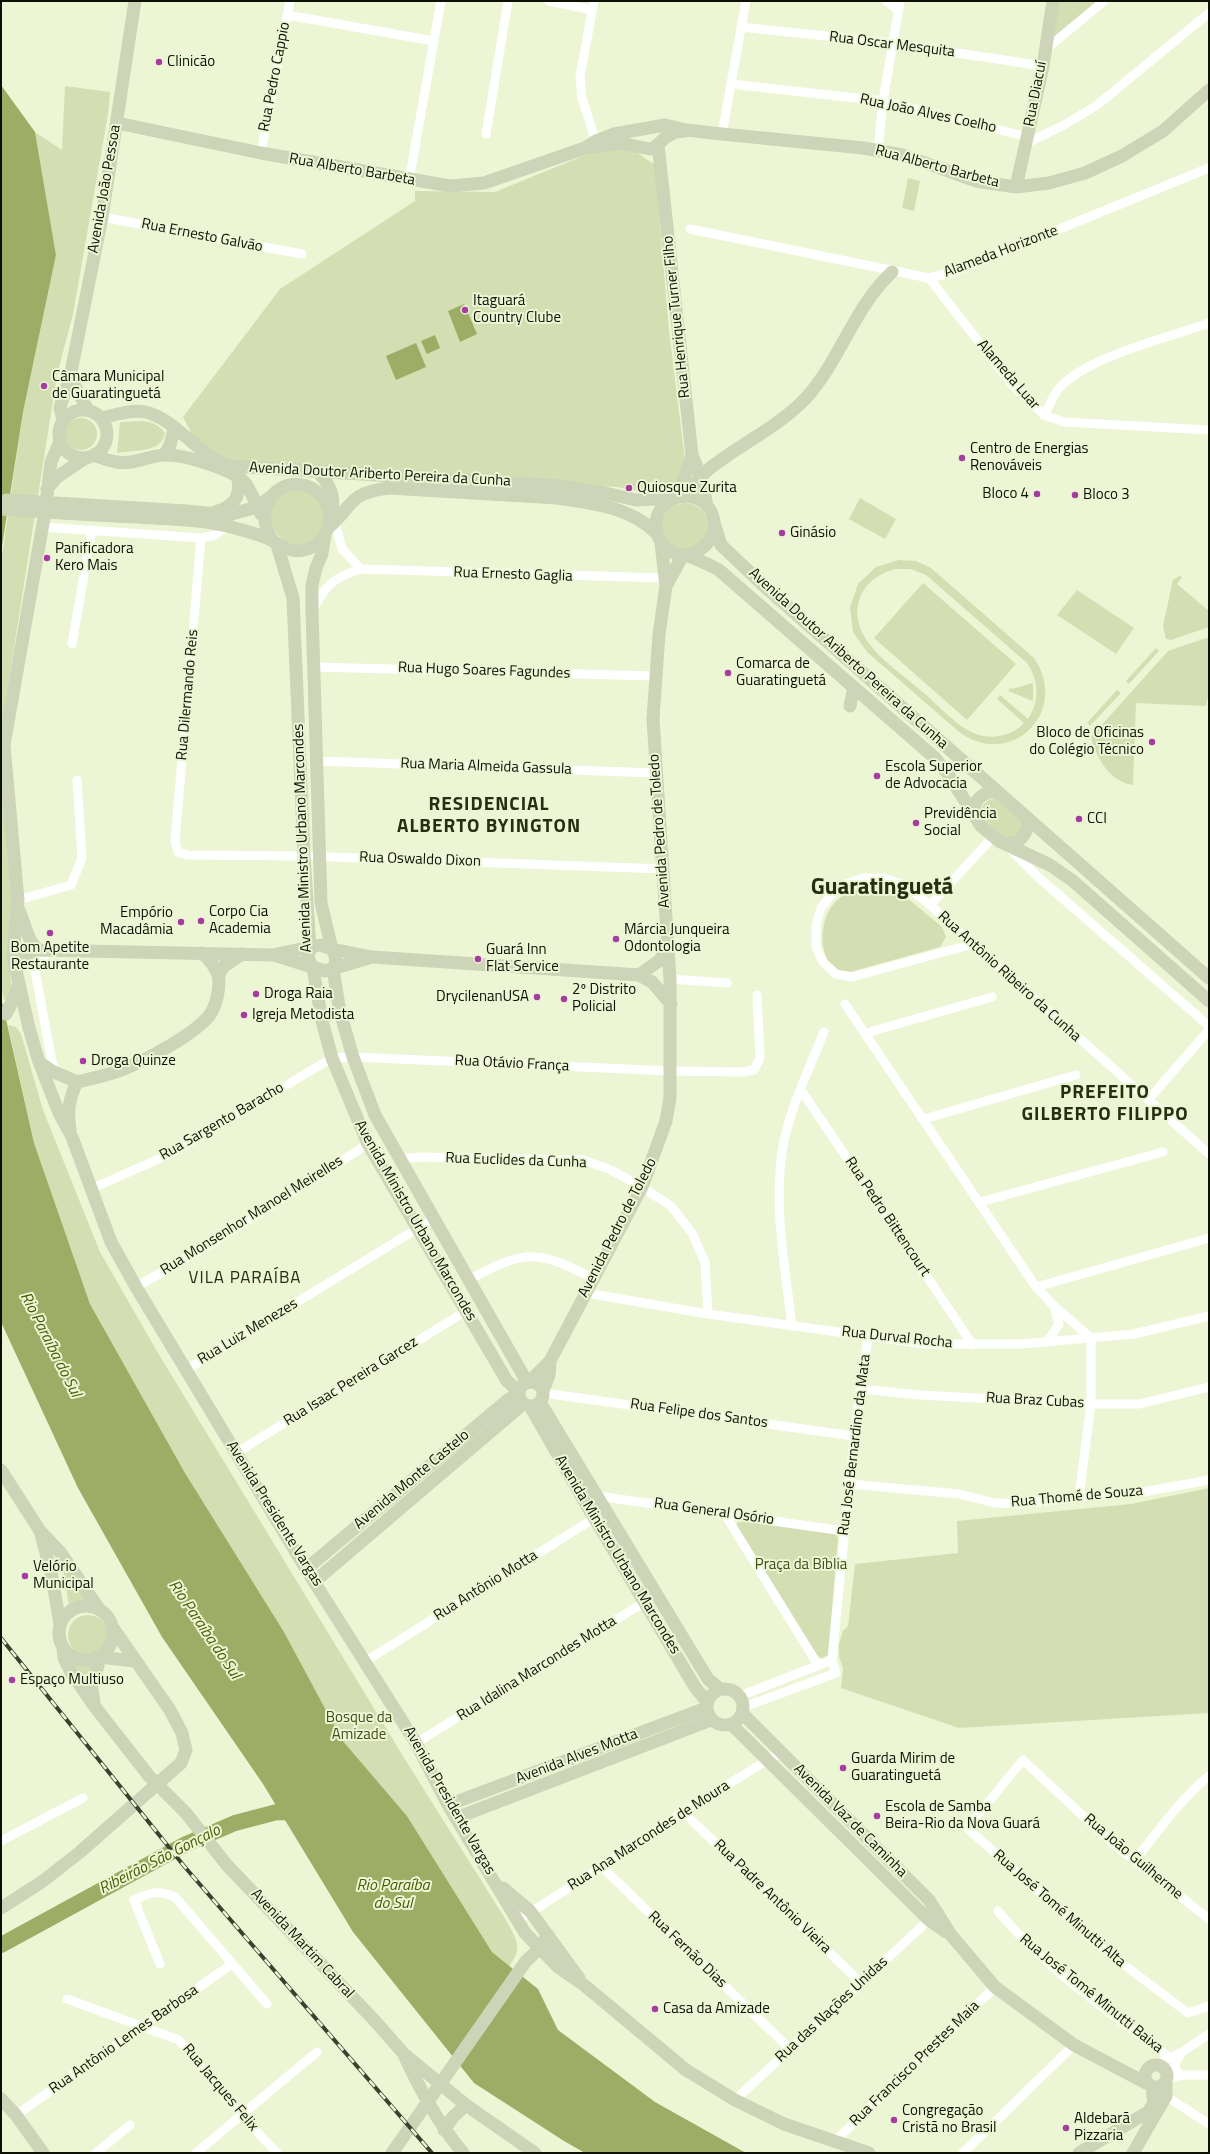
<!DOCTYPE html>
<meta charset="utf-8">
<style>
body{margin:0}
#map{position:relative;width:1210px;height:2154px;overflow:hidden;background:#edf6d4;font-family:"Titillium Web",sans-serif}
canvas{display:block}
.frame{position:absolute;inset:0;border:2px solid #0e1005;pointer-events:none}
</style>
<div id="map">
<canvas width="1210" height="2154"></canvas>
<div class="frame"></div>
</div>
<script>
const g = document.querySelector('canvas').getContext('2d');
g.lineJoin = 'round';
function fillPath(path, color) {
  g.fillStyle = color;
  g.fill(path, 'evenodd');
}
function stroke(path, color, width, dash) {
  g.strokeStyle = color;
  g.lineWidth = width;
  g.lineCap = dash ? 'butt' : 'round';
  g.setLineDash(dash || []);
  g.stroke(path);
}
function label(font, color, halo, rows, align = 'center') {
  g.font = font + ' "Titillium Web",sans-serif';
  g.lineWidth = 4;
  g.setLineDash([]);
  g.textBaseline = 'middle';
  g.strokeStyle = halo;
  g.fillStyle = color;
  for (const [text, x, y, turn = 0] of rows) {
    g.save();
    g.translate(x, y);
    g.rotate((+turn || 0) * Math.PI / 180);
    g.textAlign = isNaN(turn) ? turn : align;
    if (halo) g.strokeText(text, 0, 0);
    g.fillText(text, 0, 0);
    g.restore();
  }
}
fillPath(new Path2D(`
 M1057 1H1098L1051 42Z
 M65 86 110 92 108 114 73 314 57 375 1 730V563L23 412 56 255 35 132 62 150Z
 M605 147H629L655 165 669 331 685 460C683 466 682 472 680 478 670 501 637 490 617 487L226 462 194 438 183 417 280 289 415 201V191L495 192Z
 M908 178 920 181 914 211 902 208Z
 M65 434a16 16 0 1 1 32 0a16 16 0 1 1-32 0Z
 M120 422C139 422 153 417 165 433 162 453 134 450 117 453Z
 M303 488 324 506C324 511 326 519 325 524 324 527 321 530 319 532 302 556 269 542 271 512 272 492 286 490 303 488Z
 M860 498 896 519 885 539 849 519Z
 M662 526a23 23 0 1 1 46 0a23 23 0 1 1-46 0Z
 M899 560 916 561 931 568 1034 658C1071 712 1010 771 958 731L867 652 853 632 850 607 858 584 876 567ZM895 569H911L926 575 1027 663C1039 681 1040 701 1028 719L1000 695 997 699 1024 723C1012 736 992 740 976 734 957 727 939 706 924 693 896 668 841 637 862 593 869 580 881 573 895 569Z
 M1180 576 1182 577 1177 584 1209 611V627L1171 640 1166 639 1163 626 1173 580Z
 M923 583 1016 664 967 720 874 638Z
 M1077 590 1134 628 1116 654 1057 615Z
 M1209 637V691L1206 706 1136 703 1133 785C1110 782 1096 758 1091 737L1168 651Z
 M1156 648 1159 651 1129 684 1126 681Z
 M1033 683V701L1008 691 1010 688 1012 689Z
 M1117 690 1121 693 1090 726 1087 723Z
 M1 777 13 909 8 941 12 997 4 1000 1 984Z
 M997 797 1024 821V830L1007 839C992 827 963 808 997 797Z
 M881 882 894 887 942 927 946 937 940 947 850 972C847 972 841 973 838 971 818 960 819 922 832 906 845 890 862 886 881 882Z
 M8 1025 16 1027 21 1034 43 1110 100 1252 158 1353 406 1761 506 1920C516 1939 524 1948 509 1966L492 1952 407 1816 342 1740 284 1632 185 1473 90 1304 34 1143Z
 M1209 1488V1713L959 1728 841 1688 843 1668 839 1657V1644L843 1631 848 1626 855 1564 958 1553 957 1521 1131 1504Z
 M743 1521 835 1534 838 1538 828 1655 822 1658 815 1655 736 1528 737 1523Z
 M62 1563 90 1601 69 1606Z
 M68 1635a20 20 0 1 1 40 0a20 20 0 1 1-40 0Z
 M71 1660 82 1664 92 1663 85 1682Z`), '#d3deb2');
fillPath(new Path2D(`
 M1 85 35 132 56 255 23 412 1 553Z
 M464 304 477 334 460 342 448 311Z
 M435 335 440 348 427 354 421 341Z
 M416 343 426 367 396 380 386 356Z
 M1 997 34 1143 90 1304 185 1473 284 1632 342 1740 407 1816 492 1952 538 1989 558 2030 655 2102 746 2153H585L564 2141 474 2083 353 1932 263 1784 162 1637 78 1488 1 1322Z`), '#9dad65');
stroke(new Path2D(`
 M1 1945 186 1844 235 1823 277 1812 302 1813`), '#9dad65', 16);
stroke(new Path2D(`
 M549 1 592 10
 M594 1 580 76 582 98 597 145
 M886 1 898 10
 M287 15 434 41
 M741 27 892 43 1043 66
 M1045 50 1104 1
 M731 84 883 101 1028 137
 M486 134 508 1
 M722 134 746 1
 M1027 143 1064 125 1096 106 1209 13
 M878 151 883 101 900 1
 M261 153 290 1
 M409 181 441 1
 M102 217 302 254
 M690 229 929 278 954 272 1209 168
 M929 278 1011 383 1044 415 1064 422 1209 430
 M1044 415C1049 407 1054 393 1061 386 1093 355 1167 338 1209 323
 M335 522 342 549 361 569
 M42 527 201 538 215 535 227 526
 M201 538 175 841 178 852 187 855 304 856 664 869
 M314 608C326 584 335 577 361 569L665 578
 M72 644 92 530
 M314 667 655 676
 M317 761 656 773
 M1010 849 1037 876 1209 1026
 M18 900 71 885 82 858 77 780
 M930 905 993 837
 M973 944 852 977 836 974 823 962 816 947V925L821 908 831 895 845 884 863 878H883L904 885 930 905 1209 1154
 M50 951 41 960 35 971 52 1062 58 1074
 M670 979 727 983
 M845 1004 1036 1287 1054 1306 1091 1338V1404L1079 1497
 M866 1033 992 997
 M801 1090 973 1345
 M1148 1100 1209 1030
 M924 1119 1076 1075
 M399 1159 419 1157 583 1160 609 1169 642 1187 671 1206 692 1233 705 1262 708 1314
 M91 1189 172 1153 332 1058 353 1057 671 1071 742 1072 754 1070 760 1058 757 995
 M980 1202 1163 1152
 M468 1280C488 1270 513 1255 535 1257 556 1258 575 1270 593 1278
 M136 1287 209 1245 368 1144
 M1036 1287 1209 1238
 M586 1293 708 1314 925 1344H1022L1134 1334 1209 1316
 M792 1326C785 1266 772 1201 784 1141 792 1104 810 1067 824 1032
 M1047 1342 1059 1324 1054 1306
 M186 1370 433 1219
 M860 1389 919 1395 1091 1404H1139L1209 1387
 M543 1393 854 1436
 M236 1453 466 1311
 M849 1484 959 1494 995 1503 1020 1504 1079 1497 1143 1492 1209 1480
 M595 1498 597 1496 844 1531
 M724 1513 818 1665
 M366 1661 598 1516
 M740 1696 832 1660
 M744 1707 836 1673 832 1660 854 1436 868 1337
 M416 1743 648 1600
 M683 1812 861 1983
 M1 1841 83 1798
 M1135 1860C1158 1832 1180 1799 1209 1776
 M602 1867 790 2049
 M998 1911C1045 1969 1110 2012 1169 2057
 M1209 1919 1112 1843 1023 1760 967 1828 1103 1949 1188 2013 1209 2006
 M518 1920 602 1867 683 1812 781 1752
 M160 1964 134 1900C151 1892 158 1890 175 1897L267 2004
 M67 1999 179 2040 241 2115 277 2153
 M1155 2065 1182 2052 1209 2034
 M1163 2067 1176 2071
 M1182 2075 1176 2071 1175 2063 1182 2052
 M1167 2079 1182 2075H1209
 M1161 2093 1209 2124
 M735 2100 932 1917
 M16 2115 232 1964
 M834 2142 995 1987
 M96 2153 130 2125
 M196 2153 317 2052
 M963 2153 1074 2045`), '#fff', 9);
stroke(new Path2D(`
 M117 123 261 153 450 186 484 183 585 148 620 143 650 149 655 147 666 137 675 132 685 131
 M658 145 692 455 701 477 707 506
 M585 148 596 141 614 134 665 125 686 130 722 134 863 148 903 155 976 181 1016 187 1049 183 1085 173 1122 156 1163 131 1209 90
 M1016 187 1043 66 1053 1
 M70 377 88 410
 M59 434a24 24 0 1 1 48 0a24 24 0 1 1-48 0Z
 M102 418C114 415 132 409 145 412 175 418 197 455 229 466L559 486 605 493 636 500 674 498
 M63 420 60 407 70 377 102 217 135 1
 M60 441 51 462 45 512 4 745 18 900 13 957 29 1028 39 1062 59 1113 72 1137 111 1242 136 1287 306 1569 416 1743 448 1805 525 1933 558 1967 584 1985 686 2070 735 2100 784 2124 869 2153
 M164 455 170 445 174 429
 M96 456C103 458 109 461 116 462 133 465 148 456 164 455 183 454 234 469 246 484 252 493 256 505 261 514
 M318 472C328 482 335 495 332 510
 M47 489 57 477 84 459
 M685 496C692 487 700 476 709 469 740 444 777 428 805 399 840 361 854 307 892 272
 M678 497 692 455
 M6 500 186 511 228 515 257 507 269 498
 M1 509C46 512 92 515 137 517 167 519 198 519 227 526 239 529 262 535 273 541 283 547 292 553 304 550 326 545 338 516 323 498 295 464 245 499 273 541
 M215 512C234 506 241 498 238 477
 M715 526 721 545 762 584 1209 978
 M328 528C355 504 348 493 389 488L557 498C591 503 631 507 656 533
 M325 535 322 554 316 568 312 585V612L321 903 332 949C336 957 337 961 333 969L340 1012 353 1057 375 1115 527 1382
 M277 545 293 598 304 856 310 948 308 958 313 968 322 1021 332 1058 368 1144 507 1381 519 1392
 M686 555C732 545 716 489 679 497 669 499 660 507 657 517 653 532 661 548 676 554 681 555 686 555 691 557 701 561 710 565 719 570L935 758 948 774 981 826 999 841 1050 865 1073 881 1209 1001
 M666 586 683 555
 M850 706 854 687
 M973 815C974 799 981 794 996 790
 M1005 844C1021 843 1028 834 1028 818
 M19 910 30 940 38 950 272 955 320 945 332 949 372 957 639 975 652 982 671 1004
 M274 955 325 971 369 958
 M15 969C21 957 26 953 38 950
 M639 975 660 960 668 946
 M218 976 224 966 242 954
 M6 1014 15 996 19 983
 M39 1062 52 1071 77 1082
 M77 1082C93 1078 110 1075 124 1069 148 1059 193 1035 209 1016 216 1007 221 986 218 975 215 966 209 959 202 953
 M70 1129C67 1111 69 1099 77 1082
 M519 1394a12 12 0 1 1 24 0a12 12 0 1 1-24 0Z
 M529 1382 550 1361 642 1187 666 1121 670 1098V979L653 719 659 634 666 586 661 543
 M543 1391 549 1375 550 1361
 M540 1402 708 1679 720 1689
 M530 1406 586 1504 695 1687 707 1702
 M1 1470 40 1531 60 1552 99 1609
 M41 1534 52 1577 60 1624
 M306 1569 509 1399 519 1394
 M315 1581 523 1404
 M59 1633a27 27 0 1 1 54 0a27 27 0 1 1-54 0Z
 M63 1648 64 1658 71 1672 95 1707 149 1776 186 1813 226 1864 375 2021 404 2054 466 2105 535 2153
 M99 1657 135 1661
 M707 1707a18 18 0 1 1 36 0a18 18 0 1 1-36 0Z
 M94 1702 91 1685 98 1666V1658
 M743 1714 929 1900 951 1935 995 1987 1074 2045 1146 2083
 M732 1725 929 1920 946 1932
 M448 1805 706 1708
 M456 1818 711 1720
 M503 1888 530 1911 579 1978
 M1 1908 43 1881 80 1852 181 1763 186 1750 182 1733 170 1710 113 1628
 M405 2057C421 2092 438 2123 463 2153
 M1145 2076a11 11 0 1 1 22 0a11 11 0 1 1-22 0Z
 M1 2099 16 2115 43 2153
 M444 2130 453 2117 466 2105
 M392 2153 526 1961 540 1948 548 1935
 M1079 2153 1148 2112 1154 2103 1152 2087
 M1133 2153 1166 2096V2080`), '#ced4b7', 13);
const rail = new Path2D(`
 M1 1638 184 1866 432 2153`);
stroke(rail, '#3d4030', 4);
stroke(rail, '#edf6d4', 2.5, [8]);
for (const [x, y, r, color] of [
 [159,62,4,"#a53da1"],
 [465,310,4,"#a53da1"],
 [44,386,4,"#a53da1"],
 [962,458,4,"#a53da1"],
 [629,488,4,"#a53da1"],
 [1037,494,4,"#a53da1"],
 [1075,495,4,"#a53da1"],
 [782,533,4,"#a53da1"],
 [47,558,4,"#a53da1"],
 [728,673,4,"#a53da1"],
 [1152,742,4,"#a53da1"],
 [877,776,4,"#a53da1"],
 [1079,819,4,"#a53da1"],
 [916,823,4,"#a53da1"],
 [201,921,4,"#a53da1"],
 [181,922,4,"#a53da1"],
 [50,933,4,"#a53da1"],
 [616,939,4,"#a53da1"],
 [478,959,4,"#a53da1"],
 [256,994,4,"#a53da1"],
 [537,997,4,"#a53da1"],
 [564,999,4,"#a53da1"],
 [244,1015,4,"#a53da1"],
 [83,1061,4,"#a53da1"],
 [25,1576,4,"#a53da1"],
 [12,1680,4,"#a53da1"],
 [843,1768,4,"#a53da1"],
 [877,1816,4,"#a53da1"],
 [655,2009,4,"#a53da1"],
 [894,2120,4,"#a53da1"],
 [1066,2128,4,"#a53da1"]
]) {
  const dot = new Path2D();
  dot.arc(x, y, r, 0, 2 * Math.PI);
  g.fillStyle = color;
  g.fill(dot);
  stroke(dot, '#edf6d4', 1.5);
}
label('15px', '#0e1005', '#edf6d4', [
 ["Rua Oscar Mesquita",892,45,7],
 ["Rua Pedro Cappio",275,77,-79],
 ["Rua Diacuí",1036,94,-79],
 ["Rua João Alves Coelho",928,114,12],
 ["Rua Alberto Barbeta",937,167,15],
 ["Rua Alberto Barbeta",352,170,10],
 ["Avenida João Pessoa",105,189,-80],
 ["Rua Ernesto Galvão",202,236,11],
 ["Alameda Horizonte",1001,252,-21],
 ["Rua Henrique Turner Filho",677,317,-96],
 ["Alameda Luar",1008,375,49],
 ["Avenida Doutor Ariberto Pereira da Cunha",380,475,3],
 ["Rua Ernesto Gaglia",513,575,2],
 ["Avenida Doutor Ariberto Pereira da Cunha",848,659,42],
 ["Rua Hugo Soares Fagundes",484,671,2],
 ["Rua Dilermando Reis",188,695,-85],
 ["Rua Maria Almeida Gassula",486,767,2],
 ["Avenida Pedro de Toledo",660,831,-94],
 ["Avenida Ministro Urbano Marcondes",303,838,-92],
 ["Rua Oswaldo Dixon",420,860,2],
 ["Rua Antônio Ribeiro da Cunha",1009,977,42],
 ["Rua Otávio França",512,1064,3],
 ["Rua Sargento Baracho",222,1122,-30],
 ["Rua Euclides da Cunha",516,1161,2],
 ["Rua Monsenhor Manoel Meirelles",252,1216,-32],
 ["Rua Pedro Bittencourt",887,1217,56],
 ["Avenida Ministro Urbano Marcondes",415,1221,60],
 ["Avenida Pedro de Toledo",618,1228,-63],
 ["Rua Luiz Menezes",248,1332,-31],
 ["Rua Durval Rocha",897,1338,6],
 ["Rua Isaac Pereira Garcez",351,1382,-32],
 ["Rua Braz Cubas",1035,1401,3],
 ["Rua Felipe dos Santos",699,1414,8],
 ["Rua José Bernardino da Mata",855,1445,-83],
 ["Avenida Monte Castelo",412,1480,-40],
 ["Rua Thomé de Souza",1077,1497,-5],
 ["Rua General Osório",714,1512,8],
 ["Avenida Presidente Vargas",274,1514,58],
 ["Avenida Ministro Urbano Marcondes",617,1555,59],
 ["Rua Antônio Motta",486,1586,-32],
 ["Rua Idalina Marcondes Motta",537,1669,-32],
 ["Avenida Alves Motta",577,1757,-21],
 ["Avenida Presidente Vargas",449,1801,60],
 ["Avenida Vaz de Caminha",850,1821,45],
 ["Rua Ana Marcondes de Moura",649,1836,-33],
 ["Rua João Guilherme",1133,1857,40],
 ["Rua Padre Antônio Vieira",772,1897,44],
 ["Rua José Tomé Minutti Alta",1059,1909,41],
 ["Avenida Martim Cabral",302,1944,47],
 ["Rua Fernão Dias",687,1950,44],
 ["Rua José Tomé Minutti Baixa",1091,1994,39],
 ["Rua das Nações Unidas",832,2010,-43],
 ["Rua Antônio Lemes Barbosa",124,2040,-35],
 ["Rua Francisco Prestes Maia",915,2064,-44],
 ["Rua Jacques Felix",220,2088,50]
]);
label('15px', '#0e1005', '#edf6d4', [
 ["Clinicão",167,62],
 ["Itaguará",473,301],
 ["Country Clube",473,318],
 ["Câmara Municipal",52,377],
 ["de Guaratinguetá",52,394],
 ["Centro de Energias",970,449],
 ["Renováveis",970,466],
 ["Quiosque Zurita",637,488],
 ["Bloco 4",1029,494,"right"],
 ["Bloco 3",1083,495],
 ["Ginásio",790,533],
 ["Panificadora",55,549],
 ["Kero Mais",55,566],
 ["Comarca de",736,664],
 ["Guaratinguetá",736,681],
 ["Bloco de Oficinas",1144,733,"right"],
 ["do Colégio Técnico",1144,750,"right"],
 ["Escola Superior",885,767],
 ["de Advocacia",885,784],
 ["Previdência",924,814],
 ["Social",924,831],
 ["CCI",1087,819],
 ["Corpo Cia",209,912],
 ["Academia",209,929],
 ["Empório",173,913,"right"],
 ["Macadâmia",173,930,"right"],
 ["Márcia Junqueira",624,930],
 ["Odontologia",624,947],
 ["Bom Apetite",50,948,"center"],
 ["Restaurante",50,965,"center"],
 ["Guará Inn",486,950],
 ["Flat Service",486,967],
 ["2º Distrito",572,990],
 ["Policial",572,1007],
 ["Droga Raia",264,994],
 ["DrycilenanUSA",529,997,"right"],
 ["Igreja Metodista",252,1015],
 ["Droga Quinze",91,1061],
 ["Velório",33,1567],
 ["Municipal",33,1584],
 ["Espaço Multiuso",20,1680],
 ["Guarda Mirim de",851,1759],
 ["Guaratinguetá",851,1776],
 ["Escola de Samba",885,1807],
 ["Beira-Rio da Nova Guará",885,1824],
 ["Casa da Amizade",663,2009],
 ["Congregação",902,2111],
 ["Cristã no Brasil",902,2128],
 ["Aldebarã",1074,2119],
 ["Pizzaria",1074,2136]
], 'left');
label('15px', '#444e19', '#edf6d4', [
 ["Praça da Bíblia",801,1565],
 ["Bosque da",359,1718],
 ["Amizade",359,1735]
]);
label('italic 16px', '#4d5a04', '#edf6d4', [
 ["Rio Paraíba do Sul",50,1345,63],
 ["Rio Paraíba do Sul",204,1630,56],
 ["Ribeirão São Gonçalo",160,1860,-27],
 ["Rio Paraíba",393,1886],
 ["do Sul",393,1904]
]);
g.letterSpacing = '1px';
label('17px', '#282e12', '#edf6d4', [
 ["VILA PARAÍBA",245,1279]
]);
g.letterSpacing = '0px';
g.letterSpacing = '1px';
label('bold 19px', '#282e12', '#edf6d4', [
 ["RESIDENCIAL",489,805],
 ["ALBERTO BYINGTON",489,827],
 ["PREFEITO",1105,1093],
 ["GILBERTO FILIPPO",1105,1115]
]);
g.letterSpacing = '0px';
label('bold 23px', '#282e12', '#edf6d4', [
 ["Guaratinguetá",882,888]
]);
</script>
